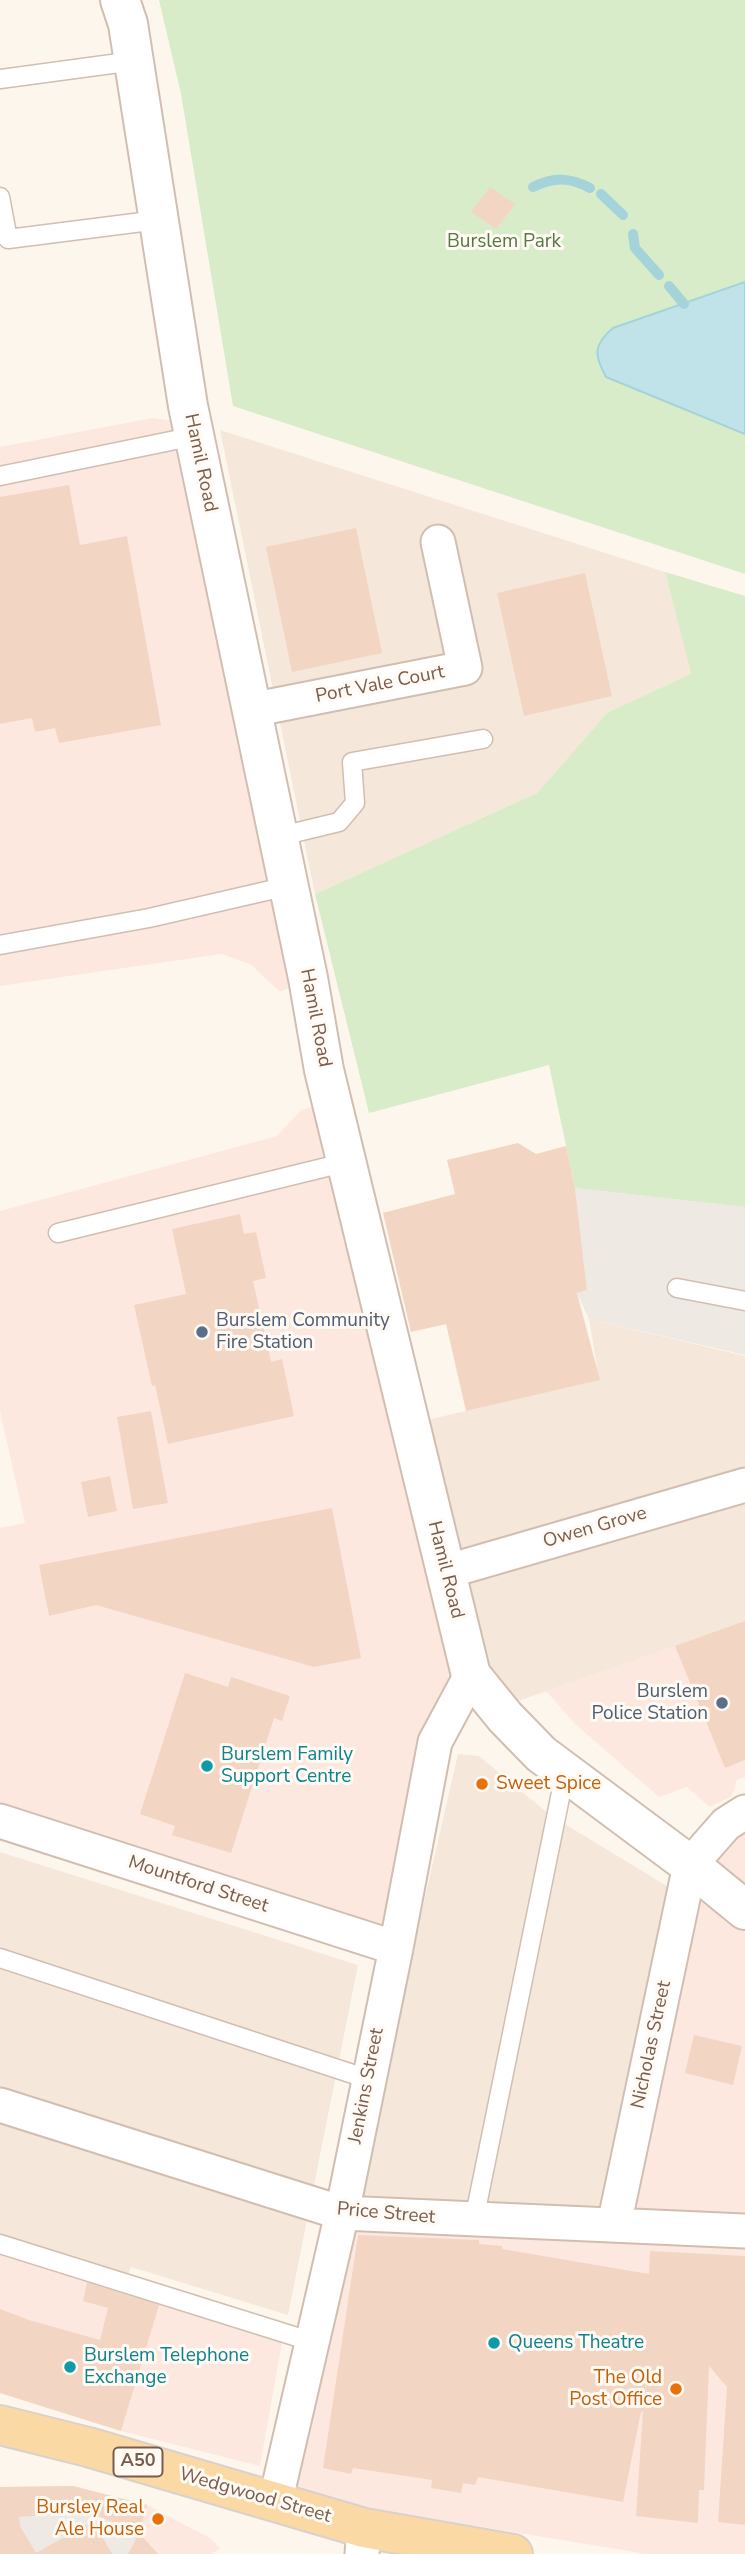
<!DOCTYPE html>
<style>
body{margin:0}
canvas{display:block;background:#fdf6ec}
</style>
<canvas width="745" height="2554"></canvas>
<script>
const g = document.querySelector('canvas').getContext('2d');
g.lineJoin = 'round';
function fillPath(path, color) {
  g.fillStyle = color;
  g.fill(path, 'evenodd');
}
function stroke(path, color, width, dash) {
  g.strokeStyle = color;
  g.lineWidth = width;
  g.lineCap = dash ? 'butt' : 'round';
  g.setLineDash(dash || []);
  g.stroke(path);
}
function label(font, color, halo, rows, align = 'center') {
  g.font = font + ' "Nunito Sans",sans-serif';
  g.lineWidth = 6;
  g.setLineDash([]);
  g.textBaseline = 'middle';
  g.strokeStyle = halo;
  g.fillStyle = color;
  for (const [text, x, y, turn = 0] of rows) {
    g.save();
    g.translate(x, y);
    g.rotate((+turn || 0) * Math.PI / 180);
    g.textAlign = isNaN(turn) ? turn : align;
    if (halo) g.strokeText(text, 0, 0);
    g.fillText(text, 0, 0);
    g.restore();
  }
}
fillPath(new Path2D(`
 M220 430 665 572 691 674 608 712 537 793 315 894Z
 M589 1319 745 1356V1622L498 1708 410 1424 599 1380Z
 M458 1754 479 1756 550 1815 680 1894 608 2219 351 2218Z
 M0 1852 358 1965 288 2315 131 2267 126 2279 0 2238Z`), '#f5e8da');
fillPath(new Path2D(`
 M152 418 192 423 308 978 280 992 250 964 221 954 0 986V447Z
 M332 1100 471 1675 435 1742 396 1948 0 1823V1528L25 1523 0 1411V1211L277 1136 301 1110Z
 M745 1622V1777L737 1780 732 1796 710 1807 687 1787 659 1797 575 1724 546 1691Z
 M745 1827V2554H647L293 2496 351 2218 608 2219 680 1894Z
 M0 2255 282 2343 260 2466 121 2431 0 2393Z
 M147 2505 210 2538 220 2548 212 2554H128L139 2533Z`), '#fde8e0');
fillPath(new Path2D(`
 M575 1188 745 1207V1355L589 1319 577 1293 587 1290Z
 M73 2486 147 2505 139 2533 128 2554H0V2487Z`), '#efe9e4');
fillPath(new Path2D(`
 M159 0H745V574L233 406 181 94Z
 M665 572 745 596V1207L575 1188 549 1065 369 1113 315 894 537 793 608 712 691 674Z`), '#d8ecc9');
const water = new Path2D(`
 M745 282V434L606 377C594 355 593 345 613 328Z`);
fillPath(water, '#bfe3e8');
stroke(water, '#a5d3da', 2);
stroke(new Path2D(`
 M533 187C554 177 569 177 590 188
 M601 194 623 215
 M633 234 635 248 659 275
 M669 286 684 304`), '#a5d3da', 10);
fillPath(new Path2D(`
 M490 187 515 204 496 229 471 212Z
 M69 485 80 545 127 536 161 725 59 743 55 728 35 732 32 718 0 724V497Z
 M356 528 382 653 292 672 266 547Z
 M585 573 612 696 524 716 497 593Z
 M518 1143 536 1154 566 1146 575 1188 587 1290 577 1293 600 1380 466 1411 446 1324 411 1332 383 1213 455 1194 447 1160Z
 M240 1214 244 1234 256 1232 266 1278 253 1281 271 1362 282 1359 294 1416 168 1444 155 1385 152 1386 134 1305 186 1294 172 1229Z
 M151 1411 168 1503 133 1509 117 1417Z
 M110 1476 117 1511 88 1517 81 1482Z
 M332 1508 361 1658 314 1667 96 1605 49 1616 39 1565Z
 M745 1621V1760L725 1768 675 1646Z
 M185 1673 228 1687 231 1677 290 1696 282 1721 274 1718 231 1853 172 1835 175 1826 140 1814Z
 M694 2035 742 2046 733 2085 685 2073Z
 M358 2235 479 2240V2244L502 2246V2249L649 2274 650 2251 745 2256V2525L718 2522 727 2387 709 2366 704 2490H699L698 2523 636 2516 643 2411 641 2412 623 2502 478 2477 475 2485 463 2483 461 2493 431 2488 432 2480 353 2468 351 2474 323 2468Z
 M87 2282 159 2305 121 2431 0 2393V2309L29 2320 100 2340 108 2308 83 2301Z
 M73 2486 147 2505 139 2533 98 2516 60 2514 19 2517 20 2526 36 2553 93 2521 112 2554H0V2487Z
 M139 2533 158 2554H128Z`), '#f3d5c3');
const service = new Path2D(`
 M0 79 134 61
 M0 197 8 239 158 220
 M0 476 195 436
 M277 837 339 822 355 803 352 762 483 739
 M0 945 149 918 288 886
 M58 1233 347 1162
 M677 1288 745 1301
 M0 1958 368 2079
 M474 2220 565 1773
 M0 2244 313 2342`);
const minor = new Path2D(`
 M251 710 465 668 438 542
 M445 1572 745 1485
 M0 1821 396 1948
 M0 2105 342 2213 745 2231
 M614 2225 690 1865 726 1824 745 1812
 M275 2503 342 2213 396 1948 435 1742 471 1675
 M362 2554 364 2528`);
const tertiary = new Path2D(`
 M120 0 128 24 188 406 308 978 324 1070 471 1675 505 1717 541 1754 690 1865 745 1910`);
const primary = new Path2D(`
 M0 2425 88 2447 364 2528 513 2554`);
stroke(service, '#d1beb0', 21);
stroke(minor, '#d1beb0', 37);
stroke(tertiary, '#d1beb0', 42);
stroke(primary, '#dad1cd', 42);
stroke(service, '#fff', 18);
stroke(minor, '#fff', 33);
stroke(tertiary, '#fff', 38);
stroke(primary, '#fbd9a5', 38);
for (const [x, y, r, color] of [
 [202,1332,7,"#5c6f8a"],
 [722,1703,7,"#5c6f8a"],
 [207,1766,7,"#0f9aa8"],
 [482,1784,7,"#e8710a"],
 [494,2343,7,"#0f9aa8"],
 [70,2367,7,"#0f9aa8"],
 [676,2389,7,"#e8710a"],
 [158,2519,7,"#e8710a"]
]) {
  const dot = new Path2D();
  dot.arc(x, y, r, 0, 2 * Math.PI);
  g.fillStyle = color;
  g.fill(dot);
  stroke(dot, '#fffaf3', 2.5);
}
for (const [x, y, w] of [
 [138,2462,49]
]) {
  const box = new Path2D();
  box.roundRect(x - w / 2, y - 14.5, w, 29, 5);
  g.fillStyle = '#fffaf3';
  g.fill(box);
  stroke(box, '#7a5c4d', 2);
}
label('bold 18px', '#7a5c4d', null, [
 ["A50",138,2462]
]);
label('19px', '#537a41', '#fffaf3', [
 ["Burslem Park",504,242]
]);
label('19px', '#7a5c4d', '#fffaf3', [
 ["Hamil Road",200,463,78],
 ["Port Vale Court",380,685,-11],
 ["Hamil Road",315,1018,79],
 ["Owen Grove",595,1528,-16],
 ["Hamil Road",445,1570,76],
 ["Mountford Street",198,1885,18],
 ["Nicholas Street",652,2045,-78],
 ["Jenkins Street",367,2086,-79],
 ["Price Street",386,2214,5],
 ["Wedgwood Street",255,2496,16]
]);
label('19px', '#4e5e75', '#fffaf3', [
 ["Burslem Community",216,1321],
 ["Fire Station",216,1343],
 ["Burslem",708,1692,"right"],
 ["Police Station",708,1714,"right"]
], 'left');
label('19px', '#0d838f', '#fffaf3', [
 ["Burslem Family",221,1755],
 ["Support Centre",221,1777],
 ["Queens Theatre",508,2343],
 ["Burslem Telephone",84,2356],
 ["Exchange",84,2378]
], 'left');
label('19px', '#c56008', '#fffaf3', [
 ["Sweet Spice",496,1784,"left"],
 ["The Old",662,2378],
 ["Post Office",662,2400],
 ["Bursley Real",144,2508],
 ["Ale House",144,2530]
], 'right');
</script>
